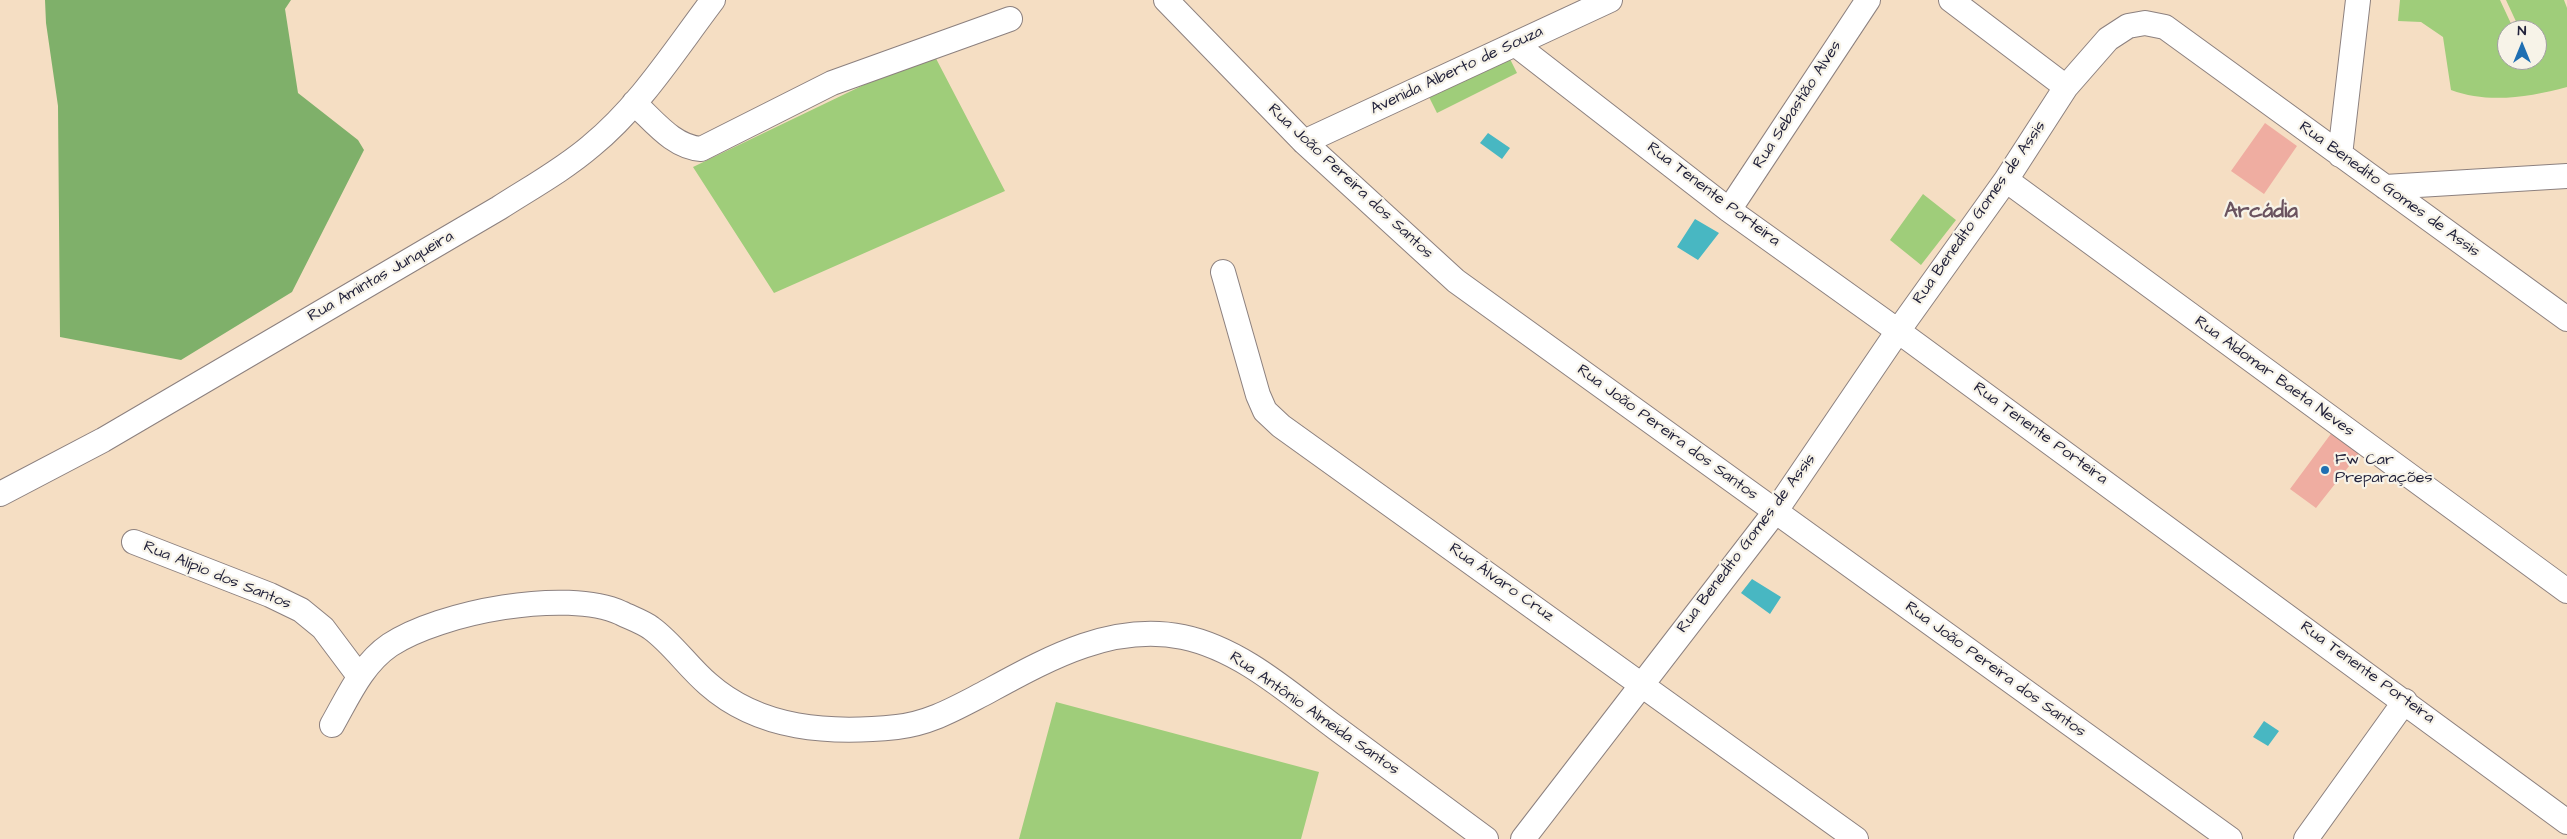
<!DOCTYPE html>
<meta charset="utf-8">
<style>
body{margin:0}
#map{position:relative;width:2567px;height:839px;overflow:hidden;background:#f5dec3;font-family:"Architects Daughter",sans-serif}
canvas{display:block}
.north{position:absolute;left:2497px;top:20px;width:50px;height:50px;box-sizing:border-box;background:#f7f3e8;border:1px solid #a29fa3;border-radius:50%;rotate:0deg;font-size:14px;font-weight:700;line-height:20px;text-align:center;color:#22223b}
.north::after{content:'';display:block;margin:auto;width:18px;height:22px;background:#1f6fb2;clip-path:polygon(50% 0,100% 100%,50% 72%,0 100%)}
</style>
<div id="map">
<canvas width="2567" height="839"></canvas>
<div class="north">N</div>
</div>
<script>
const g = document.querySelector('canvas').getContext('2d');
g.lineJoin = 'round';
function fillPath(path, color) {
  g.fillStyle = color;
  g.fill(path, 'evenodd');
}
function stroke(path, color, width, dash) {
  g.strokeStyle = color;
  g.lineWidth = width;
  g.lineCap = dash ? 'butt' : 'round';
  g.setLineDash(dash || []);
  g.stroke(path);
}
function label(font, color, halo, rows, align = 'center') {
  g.font = font + ' "Architects Daughter",sans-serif';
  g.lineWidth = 4.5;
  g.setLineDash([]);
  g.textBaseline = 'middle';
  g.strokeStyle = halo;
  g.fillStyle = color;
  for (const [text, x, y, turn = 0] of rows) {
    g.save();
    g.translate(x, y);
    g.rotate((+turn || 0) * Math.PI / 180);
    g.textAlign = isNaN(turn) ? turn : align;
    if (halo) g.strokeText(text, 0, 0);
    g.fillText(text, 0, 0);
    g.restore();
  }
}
fillPath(new Path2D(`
 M2400 0H2500L2514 30H2507V60H2537V30H2520L2506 0H2564L2567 8V37L2560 40 2567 37V87C2530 97 2488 104 2451 90L2443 37 2421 22 2398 21Z
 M930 47 1005 191 774 293 693 167 899 68Z
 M1509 57 1517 73 1437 113 1429 97Z
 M1923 194 1956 220 1921 265 1890 240Z
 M1056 702 1319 772 1301 839H1019Z`), '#9fcd7a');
fillPath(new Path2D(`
 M45 0H291L285 9 298 93 358 140 364 150 292 292 181 360 60 337 58 106 46 23Z`), '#7fb06a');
fillPath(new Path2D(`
 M1488 133 1510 148 1502 159 1480 143Z
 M1695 219 1719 233 1698 260 1677 247Z
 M1752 579 1781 597 1770 614 1741 593Z
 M2264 721 2279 731 2268 746 2253 737Z`), '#48b7c2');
fillPath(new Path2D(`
 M2265 123 2297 146 2264 194 2231 171Z
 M2333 431 2361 451 2316 508 2290 489Z`), '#efada1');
const minor = new Path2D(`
 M1166 0 1304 142 1456 281 2230 839
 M1951 0 2066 87
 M1515 44 1729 210 1898 331 2567 822
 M634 103C654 121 673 147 701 149L832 83 1010 19
 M1304 142 1610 0
 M2340 155 2358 0
 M2006 180 2567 591
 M2385 187 2567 176
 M1729 210 1868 0
 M1223 272 1258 395 1265 411 1281 426 1856 839
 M0 494 103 440 499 208C530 188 563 170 591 146 640 106 675 50 713 0
 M134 542 270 595 301 610 323 628 359 676
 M332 725C348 697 362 664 390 645 440 612 566 588 621 613 631 618 643 622 651 628 672 643 688 667 708 684 760 730 830 734 897 727 930 723 954 709 983 694 1044 661 1110 622 1183 637 1241 649 1290 694 1336 728 1386 765 1436 802 1486 839
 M1523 839 1775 512 1898 331 2006 180 2066 87 2108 39 2128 26 2145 23 2165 27 2567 319
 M2306 839 2405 701`);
stroke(minor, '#8c807f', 26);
stroke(minor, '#fff', 24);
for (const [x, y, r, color] of [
 [2325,470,5,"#1f6fb2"]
]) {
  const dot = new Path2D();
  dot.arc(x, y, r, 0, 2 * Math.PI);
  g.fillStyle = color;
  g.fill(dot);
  stroke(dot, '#f7f3e8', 2);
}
label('16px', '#22223b', '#f7f3e8', [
 ["Avenida Alberto de Souza",1457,71,-25],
 ["Rua Sebastião Alves",1798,105,-57],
 ["Rua João Pereira dos Santos",1350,182,43],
 ["Rua Benedito Gomes de Assis",2389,190,36],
 ["Rua Tenente Porteira",1713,195,37],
 ["Rua Benedito Gomes de Assis",1980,213,-55],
 ["Rua Amintas Junqueira",381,277,-30],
 ["Rua Aldomar Baeta Neves",2274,377,36],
 ["Rua João Pereira dos Santos",1667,433,36],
 ["Rua Tenente Porteira",2040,434,36],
 ["Rua Benedito Gomes de Assis",1747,544,-53],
 ["Rua Alípio dos Santos",217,576,22],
 ["Rua Álvaro Cruz",1501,583,35],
 ["Rua João Pereira dos Santos",1995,670,36],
 ["Rua Tenente Porteira",2367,673,36],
 ["Rua Antônio Almeida Santos",1314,714,35]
]);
label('16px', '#22223b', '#f7f3e8', [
 ["Fw Car",2335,461],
 ["Preparações",2335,479]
], 'left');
label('bold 21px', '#6a535f', '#f7f3e8', [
 ["Arcádia",2261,213]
]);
</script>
